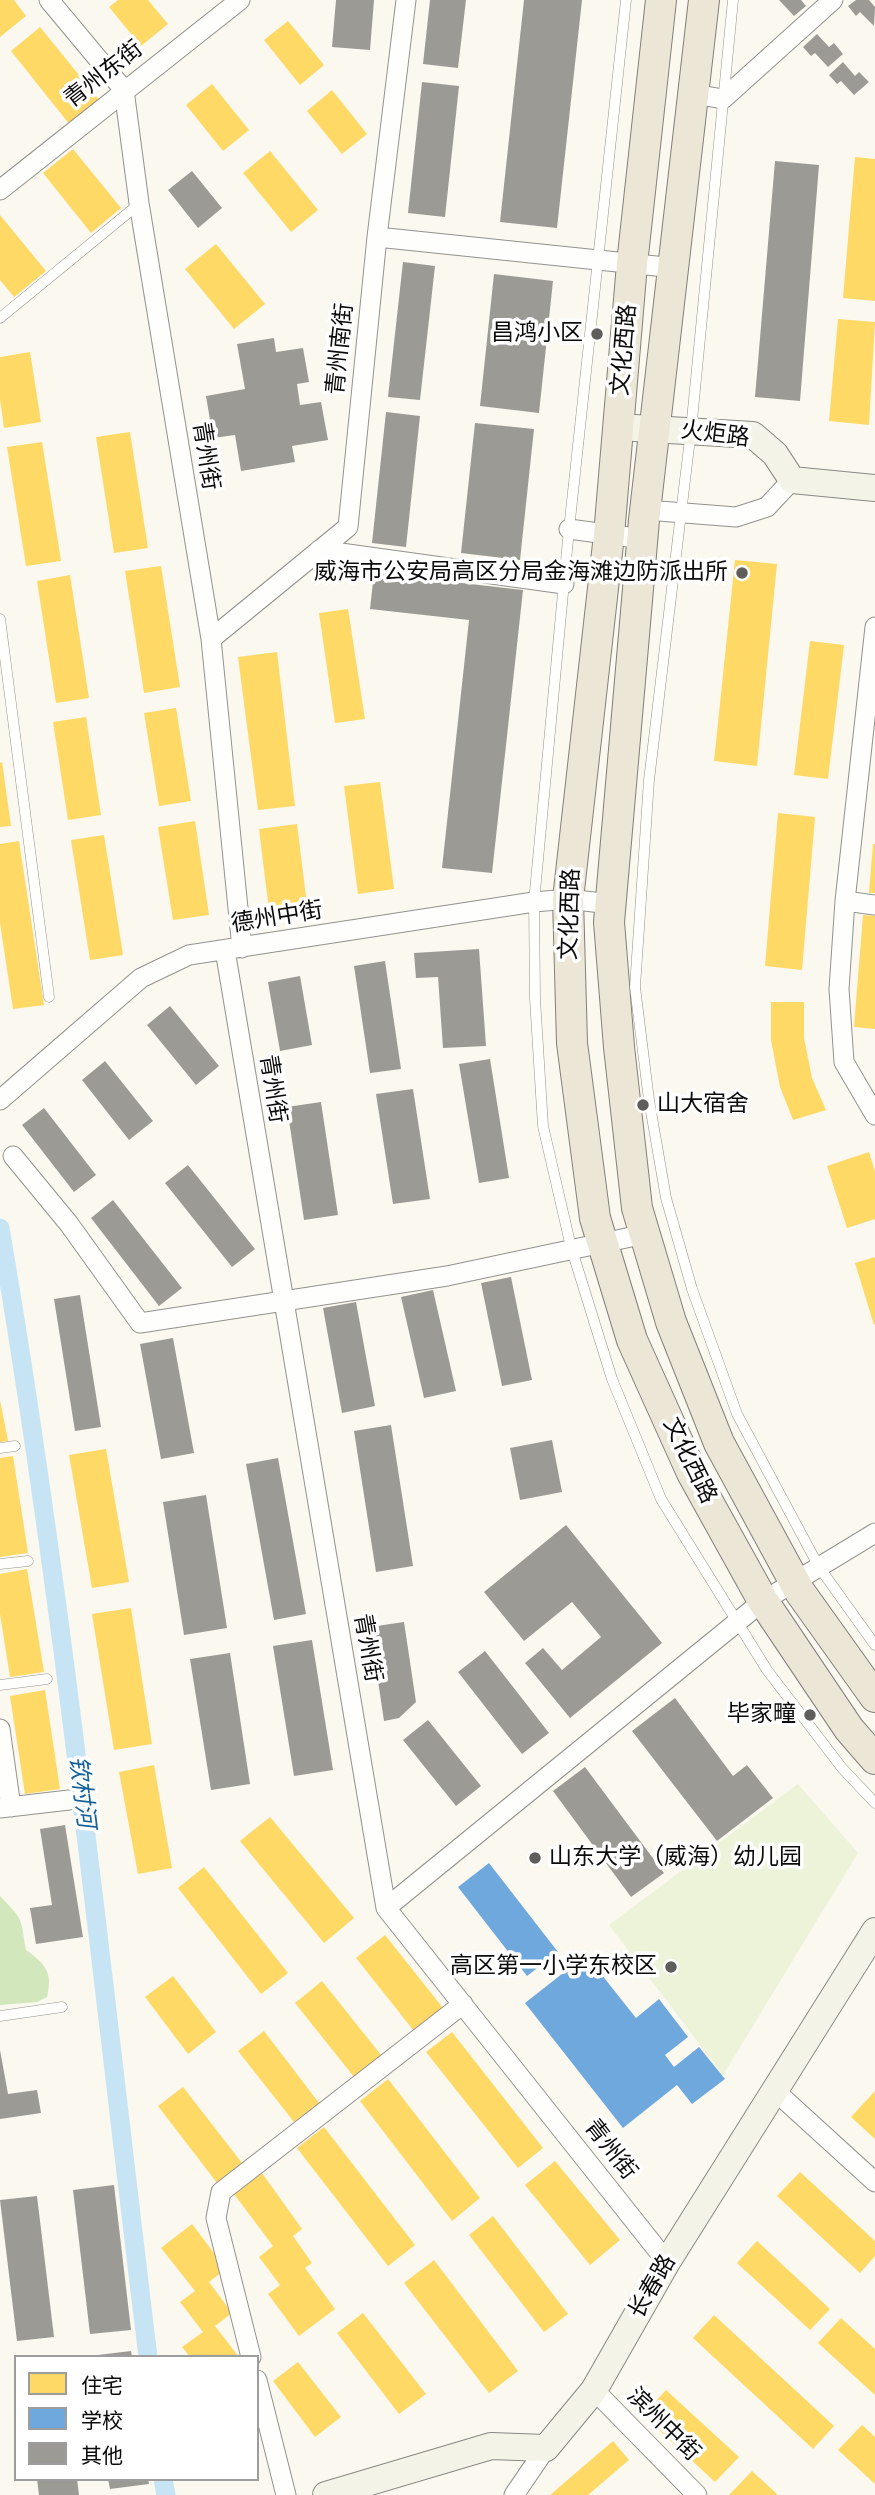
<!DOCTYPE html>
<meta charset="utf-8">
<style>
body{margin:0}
#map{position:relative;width:875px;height:2495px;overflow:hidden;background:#faf8ef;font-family:"Times New Roman","Noto Sans SC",serif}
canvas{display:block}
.legend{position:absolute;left:14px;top:2355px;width:245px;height:126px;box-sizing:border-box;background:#fff;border:2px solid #9d9d9d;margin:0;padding:9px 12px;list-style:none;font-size:21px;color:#0b0b0b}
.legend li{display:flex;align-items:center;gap:14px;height:35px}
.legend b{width:35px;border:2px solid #9d9d9d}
</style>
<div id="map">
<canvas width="875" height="2495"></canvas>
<ul class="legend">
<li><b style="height:19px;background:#ffd966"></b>住宅</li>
<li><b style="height:19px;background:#6fa8dc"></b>学校</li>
<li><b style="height:19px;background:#9c9a95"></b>其他</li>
</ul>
</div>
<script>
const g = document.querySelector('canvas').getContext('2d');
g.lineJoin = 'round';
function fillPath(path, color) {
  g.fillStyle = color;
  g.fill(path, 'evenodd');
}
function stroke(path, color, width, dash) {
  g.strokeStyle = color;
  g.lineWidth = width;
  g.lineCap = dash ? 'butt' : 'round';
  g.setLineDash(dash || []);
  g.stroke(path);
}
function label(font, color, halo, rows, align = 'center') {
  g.font = font + ' "Times New Roman","Noto Sans SC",serif';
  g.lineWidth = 7;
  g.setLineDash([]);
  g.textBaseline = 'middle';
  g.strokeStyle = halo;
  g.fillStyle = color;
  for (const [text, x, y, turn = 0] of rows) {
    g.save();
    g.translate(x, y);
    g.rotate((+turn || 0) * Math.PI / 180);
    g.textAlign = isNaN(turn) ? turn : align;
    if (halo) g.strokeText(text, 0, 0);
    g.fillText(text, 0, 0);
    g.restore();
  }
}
fillPath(new Path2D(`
 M0 1896C25 1922 20 1917 26 1950 46 1964 53 1973 47 1997L37 2002 0 2005Z`), '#d3e7bd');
fillPath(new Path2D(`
 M798 1784 858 1853 723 2075 609 1925Z`), '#ecf3d8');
fillPath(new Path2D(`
 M0 0H14L26 16 0 37Z
 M118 0H148L168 24 141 46 109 7Z
 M288 21 324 65 300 85 264 40Z
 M40 27 100 101 70 125 11 51Z
 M212 84 249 130 223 151 186 105Z
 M332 90 367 134 342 154 307 111Z
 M73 149 121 208 91 233 43 173Z
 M270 151 318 210 291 232 243 173Z
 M855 157 875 159V301L843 298Z
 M0 215 46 271 14 297 0 280Z
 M216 244 265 304 234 329 185 269Z
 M838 319 875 322 869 425 829 421Z
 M30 352 41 422 4 428 0 399V357Z
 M130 432 148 548 114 553 96 437Z
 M42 442 61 561 26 566 7 447Z
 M735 560 777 564 757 766 714 761Z
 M161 566 180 687 144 693 125 571Z
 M70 575 89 698 56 703 37 581Z
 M348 609 365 719 335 723 319 613Z
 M810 641 844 645 828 779 794 775Z
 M277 652 295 806 258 810 238 657Z
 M176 708 191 801 159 806 144 713Z
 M86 717 101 815 68 820 53 722Z
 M2 762 11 826 0 827V763Z
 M380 782 394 889 358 894 344 786Z
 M778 813 815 817 802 970 765 966Z
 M195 821 209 915 173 920 158 827Z
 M297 824 307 905 269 910 259 829Z
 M104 835 123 955 90 960 71 840Z
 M19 841 44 1005 13 1009 0 923V844Z
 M873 844H875V893H869Z
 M863 915 875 916V1029L854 1027Z
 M771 1002H804V1038L812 1078 826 1110 793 1120 780 1087 771 1040Z
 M869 1152 875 1171V1219L847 1228 827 1166Z
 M875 1257V1324L874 1325 855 1263Z
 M0 1400 8 1441 0 1442Z
 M106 1449 129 1582 92 1588 69 1455Z
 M13 1456 28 1553 0 1557V1458Z
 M27 1569 44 1672 10 1677 0 1614V1574Z
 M131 1608 152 1744 114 1750 92 1614Z
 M45 1690 60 1789 25 1794 10 1696Z
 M154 1765 172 1868 138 1874 119 1772Z
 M270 1817 354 1918 324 1943 240 1841Z
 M204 1867 288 1973 261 1994 178 1888Z
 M385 1935 443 2008 414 2031 356 1958Z
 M173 1976 216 2032 188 2054 145 1997Z
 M322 1981 381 2055 354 2077 295 2003Z
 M264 2031 319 2103 294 2122 238 2051Z
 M452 2032 543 2148 518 2168 426 2052Z
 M388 2079 480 2198 452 2221 360 2101Z
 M183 2087 242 2163 217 2183 158 2106Z
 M875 2091V2139L851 2117Z
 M324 2127 415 2245 388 2266 297 2148Z
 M555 2161 620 2240 590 2265 525 2185Z
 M800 2172 875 2241V2256L860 2273 777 2196Z
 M262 2173 302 2229 293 2236 312 2263 305 2268 335 2309 299 2336 268 2294 280 2285 259 2257 273 2246 234 2194Z
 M493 2216 568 2314 544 2332 469 2235Z
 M192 2224 226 2269 209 2282 232 2313 215 2326 239 2357H190L182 2347 203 2332 180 2302 195 2291 161 2248Z
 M757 2241 830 2309 810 2330 737 2263Z
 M434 2260 518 2371 489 2393 404 2283Z
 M363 2313 426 2394 399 2414 337 2333Z
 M714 2315 834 2426 813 2449 693 2338Z
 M841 2318 875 2349V2395L818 2343Z
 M298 2362 341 2417 315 2437 273 2381Z
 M666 2390 739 2457 715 2482 643 2415Z
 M862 2425 875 2437V2484L838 2450Z
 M613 2441 629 2460 588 2495H550Z
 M752 2471 778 2495H729Z`), '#ffd966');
fillPath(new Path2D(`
 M489 1863 558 1952 527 1976 458 1887Z
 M586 1955 636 2018 659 1999 688 2037 665 2055 674 2067 699 2047 725 2079 692 2104 677 2085 623 2128 525 2003Z`), '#6fa8dc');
stroke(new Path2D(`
 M0 1228C64 1602 102 1980 148 2357
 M163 2479 166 2495`), '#c6e4f4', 19);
fillPath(new Path2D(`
 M336 0H374L370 50 332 47Z
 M430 0H466L458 68 423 64Z
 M524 0H582L557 228 500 222Z
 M779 0H801L806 6 794 16Z
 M856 0H869L875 7 874 26 860 12 856 16 848 6Z
 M817 34 829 47 834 43 843 54 828 67 815 53 811 56 803 47Z
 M843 62 855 76 859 72 869 82 854 95 841 81 837 84 829 75Z
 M422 82 459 86 445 217 408 213Z
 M775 161 819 165 800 401 755 397Z
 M192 171 222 208 198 228 168 190Z
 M403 262 435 266 420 400 388 397Z
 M494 274 553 281 539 413 480 406Z
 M274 338 276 352 303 348 309 382 297 384 300 405 321 402 328 440 292 446 295 462 241 471 235 435 213 438 206 396 245 389 237 344Z
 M386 412 420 416 406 547 372 543Z
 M475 423 534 429 520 560 461 553Z
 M374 573 523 590 492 873 442 868 469 620 370 609Z
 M479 949 486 1046 443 1048 438 977 416 978 414 953Z
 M385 961 401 1069 370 1073 354 966Z
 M300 976 312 1045 280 1051 268 982Z
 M170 1006 219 1066 196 1085 147 1025Z
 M490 1059 509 1178 479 1183 459 1064Z
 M105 1061 153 1121 129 1140 82 1080Z
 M413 1089 430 1199 393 1204 376 1094Z
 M321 1102 338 1215 304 1220 287 1107Z
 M44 1108 96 1175 74 1192 22 1125Z
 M188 1165 255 1249 232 1267 165 1183Z
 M113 1200 182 1288 159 1306 91 1218Z
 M511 1277 532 1380 502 1386 481 1283Z
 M433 1290 456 1391 424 1398 401 1297Z
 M80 1295 101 1427 75 1431 54 1299Z
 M356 1302 375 1406 342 1413 323 1308Z
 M173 1338 194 1453 161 1459 140 1344Z
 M391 1425 413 1566 376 1572 354 1431Z
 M552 1440 562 1492 520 1500 510 1448Z
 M278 1458 306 1614 274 1620 246 1464Z
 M206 1495 227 1628 184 1635 163 1502Z
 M566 1525 662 1643 570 1718 525 1663 543 1648 562 1670 601 1637 572 1602 524 1641 484 1592Z
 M404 1622 416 1702 399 1718 384 1721 370 1627Z
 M312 1640 333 1770 294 1776 273 1646Z
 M485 1651 549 1733 522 1754 458 1672Z
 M230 1653 250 1784 211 1790 190 1659Z
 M675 1698 733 1776 747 1765 773 1798 717 1841 632 1731Z
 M428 1720 481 1786 456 1806 403 1740Z
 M585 1767 664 1873 631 1897 553 1791Z
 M65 1825 83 1937 36 1944 30 1908 52 1905 40 1829Z
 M0 2050 8 2094 37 2090 41 2113 0 2119Z
 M114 2185 131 2330 90 2334 73 2190Z
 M37 2196 54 2337 17 2341 0 2200Z
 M131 2351 132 2357H98V2355Z
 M37 2479H77L79 2495H39Z
 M108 2479H148L149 2484 110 2489Z`), '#9c9a95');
const lane = new Path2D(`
 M626 0 569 529 534 902 535 999 543 1126 571 1247 612 1379 661 1499 767 1670 842 1768 875 1803
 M733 0 691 430 649 780 635 987 649 1100 666 1198 692 1289 737 1414 819 1567 875 1645
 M0 318 139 204
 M0 619 49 997
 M0 1448 15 1446
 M0 1564 28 1561
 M0 1685 47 1679
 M0 2016 62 2007`);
const street = new Path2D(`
 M49 0 124 90 139 203 211 639 242 948
 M694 94 723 99 833 0
 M0 190 240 0
 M377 237 675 268
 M646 510 736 517 767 507 792 480
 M569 529 643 539
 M319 550 564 584
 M875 627 845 901 839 989 844 1062 875 1115
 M211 639 348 527 377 237 406 0
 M845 901 875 905
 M225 950 386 1908 667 2262
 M0 1100 141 978 189 955 534 902 568 899 610 904
 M13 1156 69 1224 140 1323 447 1276 645 1234
 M0 1729 11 1807
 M0 1808 69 1800
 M386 1908 763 1601 875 1533
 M774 2090 875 2182
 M251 2357 216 2218 221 2192 463 2004
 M257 2380 286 2495
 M594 2390 697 2495
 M514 2495 546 2448`);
const secondary = new Path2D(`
 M618 427 753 435 775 454 792 480 875 488
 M326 2495 491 2446 546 2448 594 2390 667 2262 875 1931`);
const primary = new Path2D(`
 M661 0 632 264 609 535 568 899 572 1043 595 1218 632 1340 692 1473 763 1601 849 1729 875 1759
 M704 0 644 520 609 922 619 1047 637 1208 671 1322 719 1443 800 1592 875 1697`);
stroke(lane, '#93928e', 11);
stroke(street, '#93928e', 21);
stroke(secondary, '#898884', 28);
stroke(primary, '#807f7b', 32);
stroke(lane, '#fefefd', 10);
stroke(street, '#fefefd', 19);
stroke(secondary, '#f4f3e8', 26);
stroke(primary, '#ece6d7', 30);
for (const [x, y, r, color] of [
 [597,334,7,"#5f5e5b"],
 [742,573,7,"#5f5e5b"],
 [643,1105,7,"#5f5e5b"],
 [810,1715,7,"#5f5e5b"],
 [535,1858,7,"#5f5e5b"],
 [671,1967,7,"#5f5e5b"]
]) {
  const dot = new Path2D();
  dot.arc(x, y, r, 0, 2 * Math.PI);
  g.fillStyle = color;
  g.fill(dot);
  stroke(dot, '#fff', 2.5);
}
label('23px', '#0b0b0b', '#fff', [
 ["青州东街",104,75,-38],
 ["青州南街",341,349,-84],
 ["文化西路",625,350,-85],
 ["火炬路",715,435,7],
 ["青州街",205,456,81],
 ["文化西路",571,914,-88],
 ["德州中街",277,918,-9],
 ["青州街",272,1089,81],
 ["文化西路",689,1461,64],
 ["青州街",367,1648,80],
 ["青州街",610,2150,52],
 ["长春路",653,2287,-60],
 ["滨州中街",663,2425,45]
]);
label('23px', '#0b0b0b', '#fff', [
 ["昌鸿小区",583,334],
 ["威海市公安局高区分局金海滩边防派出所",728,573],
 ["山大宿舍",657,1105,"left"],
 ["毕家疃",796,1715],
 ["山东大学（威海）幼儿园",549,1858,"left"],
 ["高区第一小学东校区",657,1967]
], 'right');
label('italic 24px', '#16619c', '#fff', [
 ["钦村河",81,1792,83]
]);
</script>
